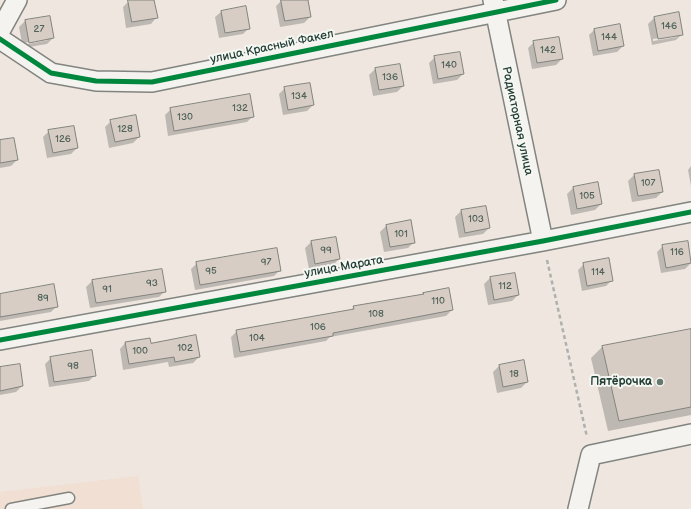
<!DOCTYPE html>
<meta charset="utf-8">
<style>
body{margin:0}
canvas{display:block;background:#eee6df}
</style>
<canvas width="691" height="509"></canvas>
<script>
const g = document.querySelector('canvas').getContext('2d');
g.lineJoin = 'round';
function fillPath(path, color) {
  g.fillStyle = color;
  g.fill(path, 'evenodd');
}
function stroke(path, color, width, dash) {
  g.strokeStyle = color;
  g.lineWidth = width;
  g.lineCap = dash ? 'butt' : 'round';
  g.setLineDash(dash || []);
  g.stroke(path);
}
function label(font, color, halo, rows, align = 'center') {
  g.font = font + ' "Balsamiq Sans",sans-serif';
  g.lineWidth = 4;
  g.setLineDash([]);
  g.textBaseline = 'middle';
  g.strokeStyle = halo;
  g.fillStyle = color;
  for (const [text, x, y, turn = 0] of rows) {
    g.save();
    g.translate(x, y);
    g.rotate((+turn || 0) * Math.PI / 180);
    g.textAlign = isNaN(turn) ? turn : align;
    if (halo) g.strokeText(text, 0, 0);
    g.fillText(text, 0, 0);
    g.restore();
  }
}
fillPath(new Path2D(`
 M138 476 143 509H0V492Z`), '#f0dfd2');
fillPath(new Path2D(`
 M134 0H153L156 18 151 24 126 28 123 7 129 1Z
 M282 0H306L310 17 304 23 280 27 276 6Z
 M245 7 249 28 243 34 219 38 215 17 221 12Z
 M49 17 53 38 47 44 23 48 19 27 25 21ZM48 38V40L24 45V43Z
 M654 18 682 34 676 40 652 45 648 24ZM677 35V37L653 41V39Z
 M595 29 623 46 617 52 593 56 589 35Z
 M534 42 562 59 556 65 532 69 528 48Z
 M435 57 463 74 457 80 433 84 429 63Z
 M375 69 403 86 397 92 373 96 369 75Z
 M285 88 313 105 307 111 283 115 279 94Z
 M171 109 253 116 247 122 168 136 165 115Z
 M111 121 139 137 133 143 109 148 105 127Z
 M49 131 77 148 71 154 47 158 43 137Z
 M0 141 17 160 11 166 0 168Z
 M691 166V186L688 170Z
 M634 175 662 192 656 198 632 202 628 181Z
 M573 188 601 204 595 210 571 215 567 194Z
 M461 211 489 228 483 234 459 238 455 217Z
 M386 226 414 242 408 248 384 252 380 232Z
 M311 242 339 259 333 265 309 269 305 248Z
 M663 246 691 263 685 269 661 273 657 252Z
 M197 263 280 270 274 276 195 290 191 269Z
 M584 264 612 280 606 286 582 291 578 270Z
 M490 278 518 295 512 301 488 305 484 284Z
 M92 281 165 291 159 297 90 308 86 287Z
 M424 294 452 310 446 316 330 337 326 341 234 358 231 337 237 331 350 311 354 307 422 295Z
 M0 295 57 306 51 312 0 321Z
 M691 330V415L608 431 591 358 602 347Z
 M125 343 150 344 199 357 193 363 169 367 168 362 123 370 120 349Z
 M51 358 95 375 89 381 49 387 45 364Z
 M499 366 527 382 521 388 497 393 493 372Z
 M0 368 22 386 16 392 0 395Z`), '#0003');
const building = new Path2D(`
 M128 0H154L158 18 132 22Z
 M281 0H308L311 17 285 21Z
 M246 6 250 29 225 33 221 11Z
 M679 12 683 35 658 39 654 17Z
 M50 16 54 38 29 43 25 20Z
 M620 24 624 46 598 51 594 29Z
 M559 37 563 59 537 63 533 41Z
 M460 52 464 74 438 79 434 56Z
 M400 64 404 86 379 90 375 68Z
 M310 83 314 105 288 110 284 87Z
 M250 94 254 117 174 131 170 108Z
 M136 115 140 137 115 142 110 120Z
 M74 126 78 148 53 153 48 130Z
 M14 138 18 160 0 163V140Z
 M659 170 663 192 638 196 634 174Z
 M598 182 602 204 577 209 573 187Z
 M486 206 490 228 465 233 461 210Z
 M411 220 415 243 390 247 386 225Z
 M336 237 340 259 315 264 311 241Z
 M688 241 691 263 666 268 662 245Z
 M277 248 281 271 200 285 196 262Z
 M609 258 613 281 587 286 583 263Z
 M162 269 166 292 96 303 92 280Z
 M515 273 519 295 494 300 490 277Z
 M54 284 58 307 0 317V294Z
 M449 288 453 310 333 333V336L240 352 236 330 354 309 353 306 424 294 423 293Z
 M691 329V407L619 421 602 346Z
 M196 335 200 357 175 362 174 357 129 364 125 342 150 338 151 343Z
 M92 350 96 376 54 382 50 357Z
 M524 360 528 382 503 387 499 365Z
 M20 364 23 386 0 391V367Z`);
fillPath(building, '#d8cdc4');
stroke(building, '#82847f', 1);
const service = new Path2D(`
 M11 509 69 498`);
const minor = new Path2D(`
 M493 0 543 241
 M0 31 17 0
 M0 39 51 73 96 81 152 82 556 0
 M0 340 543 241 691 212
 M578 509 591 455 691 434`);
stroke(service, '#82847f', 13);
stroke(minor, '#82847f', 22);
stroke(new Path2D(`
 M547 260 587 437`), '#afb1af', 2.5, [4, 3]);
stroke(service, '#f4f3f0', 10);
stroke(minor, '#f4f3f0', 19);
stroke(new Path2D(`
 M0 39 51 73 96 81 152 82 556 0
 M0 340 543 241 691 212`), '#00873e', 5);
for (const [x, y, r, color] of [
 [660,382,4,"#677870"]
]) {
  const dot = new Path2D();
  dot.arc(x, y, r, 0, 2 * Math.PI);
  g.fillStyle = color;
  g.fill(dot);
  stroke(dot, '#f6f6f2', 1.5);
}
label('10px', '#4f625a', null, [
 ["146",669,26],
 ["27",39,29],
 ["144",609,37],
 ["142",548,50],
 ["140",449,65],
 ["136",390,77],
 ["134",299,96],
 ["132",240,108],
 ["130",185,117],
 ["128",125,129],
 ["126",63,139],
 ["107",648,183],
 ["105",587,196],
 ["103",476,219],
 ["101",401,234],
 ["99",326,250],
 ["116",677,252],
 ["97",266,262],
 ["95",211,271],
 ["114",598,272],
 ["93",152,283],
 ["112",505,286],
 ["91",107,289],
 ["89",43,298],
 ["110",438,301],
 ["108",376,314],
 ["106",318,327],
 ["104",257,338],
 ["102",185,348],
 ["100",140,351],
 ["98",73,366],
 ["18",514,374]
]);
label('12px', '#1f3d34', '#f6f6f2', [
 ["улица Красный Факел",272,47,-12],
 ["Радиаторная улица",517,121,78],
 ["улица Марата",344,267,-10]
]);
label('bold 12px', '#1f3d34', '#f6f6f2', [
 ["Пятёрочка",652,382]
], 'right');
</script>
